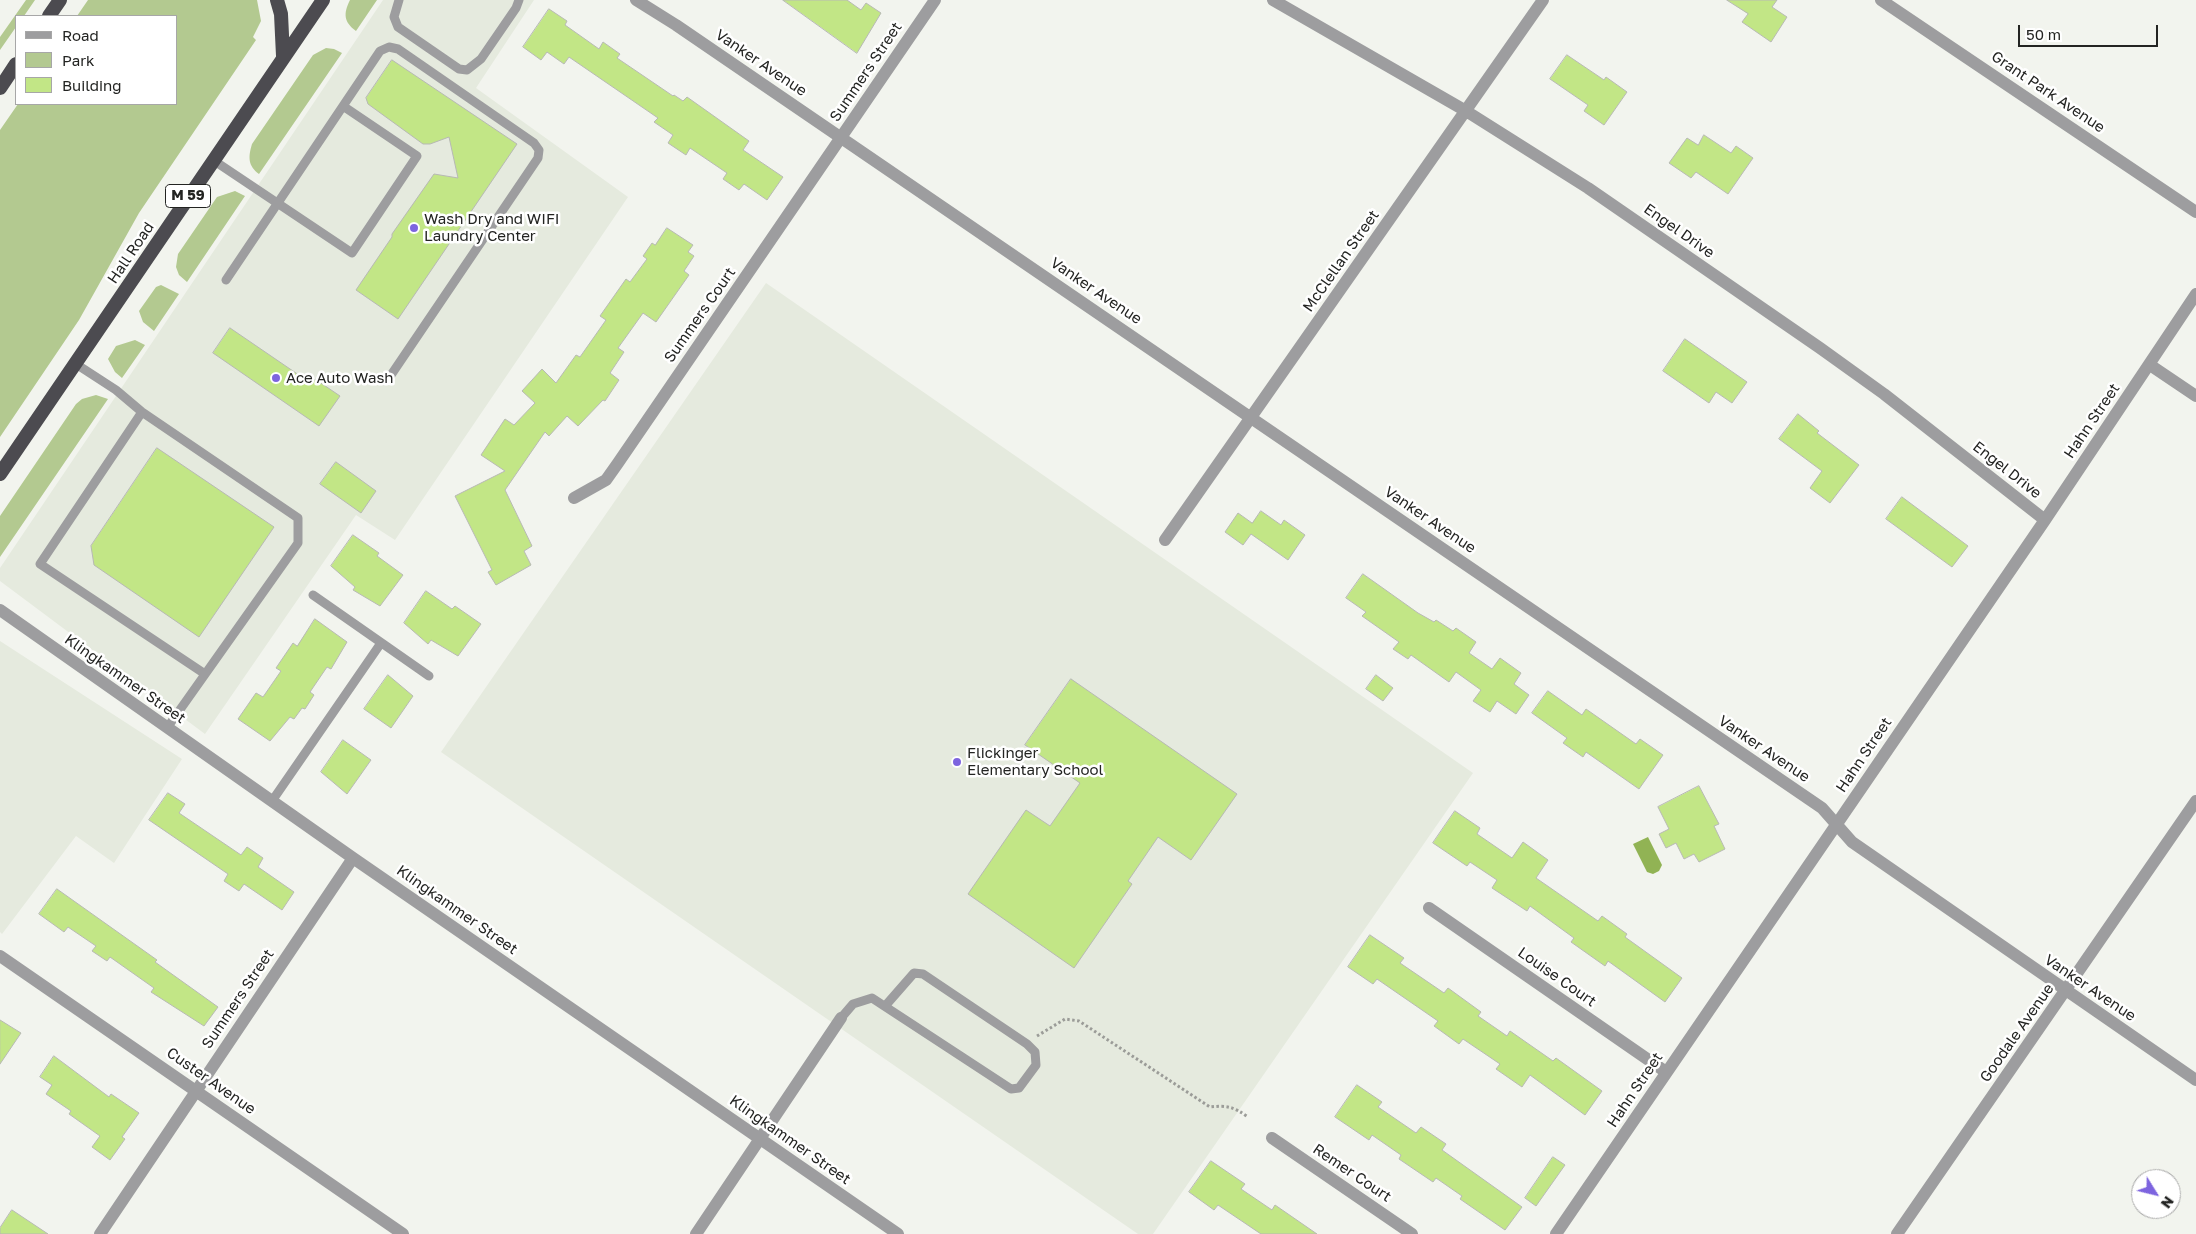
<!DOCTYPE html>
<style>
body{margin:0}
#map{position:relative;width:2196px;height:1234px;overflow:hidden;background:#f2f4ee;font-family:"Golos Text",sans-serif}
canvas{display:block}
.legend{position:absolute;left:15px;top:15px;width:162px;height:90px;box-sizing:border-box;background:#fff;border:1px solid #a7a7a7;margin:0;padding:6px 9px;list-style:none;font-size:15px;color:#232422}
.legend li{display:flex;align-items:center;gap:10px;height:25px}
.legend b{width:25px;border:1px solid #a7a7a7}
.north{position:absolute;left:2131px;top:1169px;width:50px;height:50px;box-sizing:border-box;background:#fff;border:1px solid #a7a7a7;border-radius:50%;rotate:126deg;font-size:14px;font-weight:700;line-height:20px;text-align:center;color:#232422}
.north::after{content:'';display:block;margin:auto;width:18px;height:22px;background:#7d64df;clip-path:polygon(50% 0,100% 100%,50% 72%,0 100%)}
.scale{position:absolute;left:2018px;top:25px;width:140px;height:22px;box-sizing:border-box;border:2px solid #232422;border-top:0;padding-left:6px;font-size:15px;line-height:18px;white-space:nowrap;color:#232422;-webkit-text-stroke:4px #fff;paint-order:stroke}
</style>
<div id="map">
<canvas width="2196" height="1234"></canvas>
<ul class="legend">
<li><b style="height:6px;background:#9d9d9f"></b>Road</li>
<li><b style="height:14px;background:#b3c990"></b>Park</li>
<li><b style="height:14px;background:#c2e686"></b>Building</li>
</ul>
<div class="north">N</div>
<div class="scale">50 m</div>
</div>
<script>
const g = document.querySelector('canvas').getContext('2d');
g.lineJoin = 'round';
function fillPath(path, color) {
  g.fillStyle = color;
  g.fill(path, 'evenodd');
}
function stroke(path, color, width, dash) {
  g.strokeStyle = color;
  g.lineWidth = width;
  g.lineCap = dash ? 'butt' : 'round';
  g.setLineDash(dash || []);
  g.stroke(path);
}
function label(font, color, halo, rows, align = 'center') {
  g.font = font + ' "Golos Text",sans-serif';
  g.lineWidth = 5;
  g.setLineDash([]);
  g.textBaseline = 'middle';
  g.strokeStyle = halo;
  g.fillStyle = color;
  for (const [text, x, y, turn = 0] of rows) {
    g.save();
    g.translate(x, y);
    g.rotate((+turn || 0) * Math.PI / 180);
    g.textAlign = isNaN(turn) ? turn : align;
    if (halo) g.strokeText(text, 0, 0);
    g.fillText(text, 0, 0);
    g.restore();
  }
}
fillPath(new Path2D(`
 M383 0H534L476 88 628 197 395 540 356 515 205 734 0 581V568Z
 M766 283 1473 773 1153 1234H1138L441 752Z
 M0 641 182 759 114 863 76 836 2 934 0 932Z`), '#e5eade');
fillPath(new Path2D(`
 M26 0H35L24 16H16V27L0 50V37Z
 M88 0H257L261 21 253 37 256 40 139 213 79 320 0 437V130L18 104H176V16H77Z
 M350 0H377L356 31C344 22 343 14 350 0Z
 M326 48 334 49 342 53 259 174C248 166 248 157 252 144L313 55Z
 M235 191 245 196 187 282 179 275 176 267 178 254 217 197Z
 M161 285 179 294 154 331 143 322 139 311 156 287Z
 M135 340 145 345 122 378 115 372 108 359 116 346Z
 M96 395 108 399 0 557V516L76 404 82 399Z`), '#b3c990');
fillPath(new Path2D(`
 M1648 837 1662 865 1659 871 1653 874 1647 872 1633 844Z`), '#91b354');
const building = new Path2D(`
 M783 0H847L861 10 866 3 881 13 857 53Z
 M1727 0H1777L1772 7 1787 17 1771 42 1742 22 1748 14Z
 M549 9 567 21 565 25 599 49 603 42 620 54 617 58 673 96 674 95 683 101 687 97 749 141 743 150 783 177 767 200 744 184 739 190 723 179 727 173 690 148 686 155 668 143 673 135 654 122 658 118 569 57 564 64 547 52 541 60 523 47Z
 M1567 55 1604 80 1606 77 1627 92 1604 125 1584 111 1588 105 1550 79Z
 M392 60 517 144 398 319 356 290 392 237V234L434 174 458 178 449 137 430 144H423L368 104 366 98Z
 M1704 135 1731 153 1736 146 1753 158 1728 194 1696 172 1691 178 1669 163 1687 138 1698 145Z
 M667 228 693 245 688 252 694 256 684 271 689 275 656 322 643 313 618 348 624 352 610 373 619 380 605 401 603 400 578 426 567 416 549 436 545 432 505 490 532 546 524 551 531 565 496 585 488 572 492 570 455 496 505 471 481 455 505 419 514 425 535 403 522 391 542 369 556 383 576 355 580 357 606 320 600 316 626 279 630 282 647 259 643 256 652 243 655 245Z
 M230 328 312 384 315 379 340 396 319 426 213 353Z
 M1685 339 1747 382 1732 403 1716 392 1709 403 1663 371Z
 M1798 414 1819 431 1817 433 1859 465 1830 503 1810 488 1822 471 1779 439Z
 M157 448 274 527 199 637 94 565 91 546Z
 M336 462 376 491 361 513 320 484Z
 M1902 497 1968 546 1952 567 1886 519Z
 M1261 511 1281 525 1284 520 1305 535 1288 560 1251 534 1243 545 1225 532 1238 513 1252 523Z
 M353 535 379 553 377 556 403 575 380 606 353 590 355 587 331 566Z
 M1363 574 1418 613 1434 622 1436 620 1453 631 1456 628 1476 642 1469 653 1492 669 1500 658 1521 673 1514 684 1529 695 1516 714 1497 701 1490 712 1473 701 1481 690 1456 672 1449 682 1411 655 1408 659 1393 649 1399 642 1362 616 1366 612 1346 598Z
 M426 591 452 609 455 606 481 624 458 656 431 640 428 644 404 623Z
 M315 619 347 642 331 669 327 667 310 692 314 695 305 709 302 708 294 719 290 717 270 741 238 719 256 693 263 697 281 671 276 668 293 643 297 646Z
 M388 675 413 696 391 728 364 709Z
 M1376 675 1393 688 1383 701 1366 689Z
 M1071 679 1237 794 1191 860 1158 837 1128 881 1132 884 1074 968 968 894 1026 810 1050 826 1080 783 1025 745Z
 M1548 691 1582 715 1586 709 1636 744 1640 739 1663 755 1639 789 1586 752 1583 757 1563 743 1567 738 1532 713Z
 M343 740 371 760 347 794 321 772Z
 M1699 786 1719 824 1714 826 1725 849 1699 862 1694 854 1684 859 1676 843 1666 848 1659 834 1669 829 1658 807Z
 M168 793 185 804 179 813 241 855 247 847 263 858 258 867 294 892 282 910 244 884 239 891 224 881 228 874 149 820Z
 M1455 811 1480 828 1477 834 1512 858 1523 842 1548 860 1536 878 1598 921 1602 916 1627 934 1625 937 1682 978 1665 1002 1608 961 1605 966 1571 942 1574 938 1530 906 1527 911 1492 888 1497 880 1470 862 1467 866 1433 843Z
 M57 889 157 960 155 962 218 1007 204 1026 151 992 154 988 110 957 107 961 92 951 96 946 68 927 64 932 39 914Z
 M1370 935 1404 958 1400 963 1444 993 1448 988 1481 1012 1478 1016 1507 1036 1510 1031 1553 1061 1556 1058 1602 1091 1585 1115 1530 1075 1522 1087 1496 1069 1500 1064 1463 1039 1459 1044 1434 1026 1438 1021 1377 979 1373 984 1348 967Z
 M0 1020 21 1033 0 1064Z
 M54 1056 109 1097 111 1094 139 1113 122 1137 125 1139 110 1160 92 1147 100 1136 69 1114 71 1111 46 1094 52 1085 40 1077Z
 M1357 1085 1382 1102 1378 1107 1416 1133 1421 1127 1446 1144 1442 1150 1522 1207 1505 1230 1460 1199 1462 1196 1436 1178 1433 1182 1399 1159 1401 1155 1372 1135 1369 1140 1335 1117Z
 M1553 1157 1565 1165 1536 1206 1525 1198Z
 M1211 1161 1245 1184 1241 1189 1272 1210 1275 1205 1317 1234H1261L1218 1205 1214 1210 1189 1192Z
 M12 1210 48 1234H0V1228Z`);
fillPath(building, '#c2e686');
stroke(building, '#b7b9b4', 1);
stroke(new Path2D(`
 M1037 1036 1065 1019 1079 1021 1210 1107C1227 1105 1234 1107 1248 1117`), '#9b9c98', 3, [2.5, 2.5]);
stroke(new Path2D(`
 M399 0 394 17 398 27 459 69 467 70 481 59 516 8 519 0
 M213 160 352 253 417 156 343 106
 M226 280 380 51 389 47 398 49 534 143 539 150 538 158 389 378
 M76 364 116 390 142 412 298 518V543L167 728
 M142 412 40 564 205 674
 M313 595 429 676
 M272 801 381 643
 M841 1018 853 1004 872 998 1011 1089 1019 1088 1036 1065 1035 1052 1027 1044 923 974 914 973 886 1005`), '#9d9d9f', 9);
stroke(new Path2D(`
 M636 0 676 25 1822 808 1852 842 2196 1080
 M1273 0 1466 111 1588 188 1820 348 1884 394 2045 520
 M1881 0 2196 212
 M2150 365 2196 396
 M574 498 606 480 618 463 935 0
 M1165 540 1543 0
 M0 610 353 858 898 1234
 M1429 908 1666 1072
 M0 956 403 1234
 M1272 1138 1412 1234
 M100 1234 353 858
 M696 1234 841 1018
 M1556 1234 2045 520 2196 294
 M1897 1234 2196 801`), '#9d9d9f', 12);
stroke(new Path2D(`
 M277 0 281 14 283 56
 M49 16 60 0
 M0 88 16 64
 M0 474 323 0`), '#4c4b50', 14);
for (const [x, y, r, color] of [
 [414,228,5,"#7d64df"],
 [276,378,5,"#7d64df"],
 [957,762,5,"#7d64df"]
]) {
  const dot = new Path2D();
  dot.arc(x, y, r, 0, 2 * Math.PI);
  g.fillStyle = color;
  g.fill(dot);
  stroke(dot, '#fff', 2);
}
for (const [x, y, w] of [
 [188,196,45]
]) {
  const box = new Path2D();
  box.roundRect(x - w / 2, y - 11.5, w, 23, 4);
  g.fillStyle = '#fff';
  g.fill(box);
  stroke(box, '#232422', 1);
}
label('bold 14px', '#232422', null, [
 ["M 59",188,196]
]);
label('15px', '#232422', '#fff', [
 ["Vanker Avenue",761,63,34],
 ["Summers Street",866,72,-56],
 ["Grant Park Avenue",2048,92,34],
 ["Engel Drive",1679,231,35],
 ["Hall Road",131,253,-56],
 ["McClellan Street",1341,261,-55],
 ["Vanker Avenue",1096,291,34],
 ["Summers Court",700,315,-55],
 ["Hahn Street",2092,421,-56],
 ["Engel Drive",2007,470,38],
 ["Vanker Avenue",1430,520,34],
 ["Klingkammer Street",125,679,35],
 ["Vanker Avenue",1764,749,34],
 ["Hahn Street",1864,755,-56],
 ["Klingkammer Street",457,910,35],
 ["Louise Court",1557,977,35],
 ["Vanker Avenue",2090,988,34],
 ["Summers Street",238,999,-56],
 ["Goodale Avenue",2017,1033,-55],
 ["Custer Avenue",211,1081,35],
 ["Hahn Street",1635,1090,-56],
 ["Klingkammer Street",790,1140,35],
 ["Remer Court",1352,1173,34]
]);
label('15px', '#232422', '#fff', [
 ["Wash Dry and WIFI",424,219],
 ["Laundry Center",424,236],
 ["Ace Auto Wash",286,378],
 ["Flickinger",967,753],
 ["Elementary School",967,770]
], 'left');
</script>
